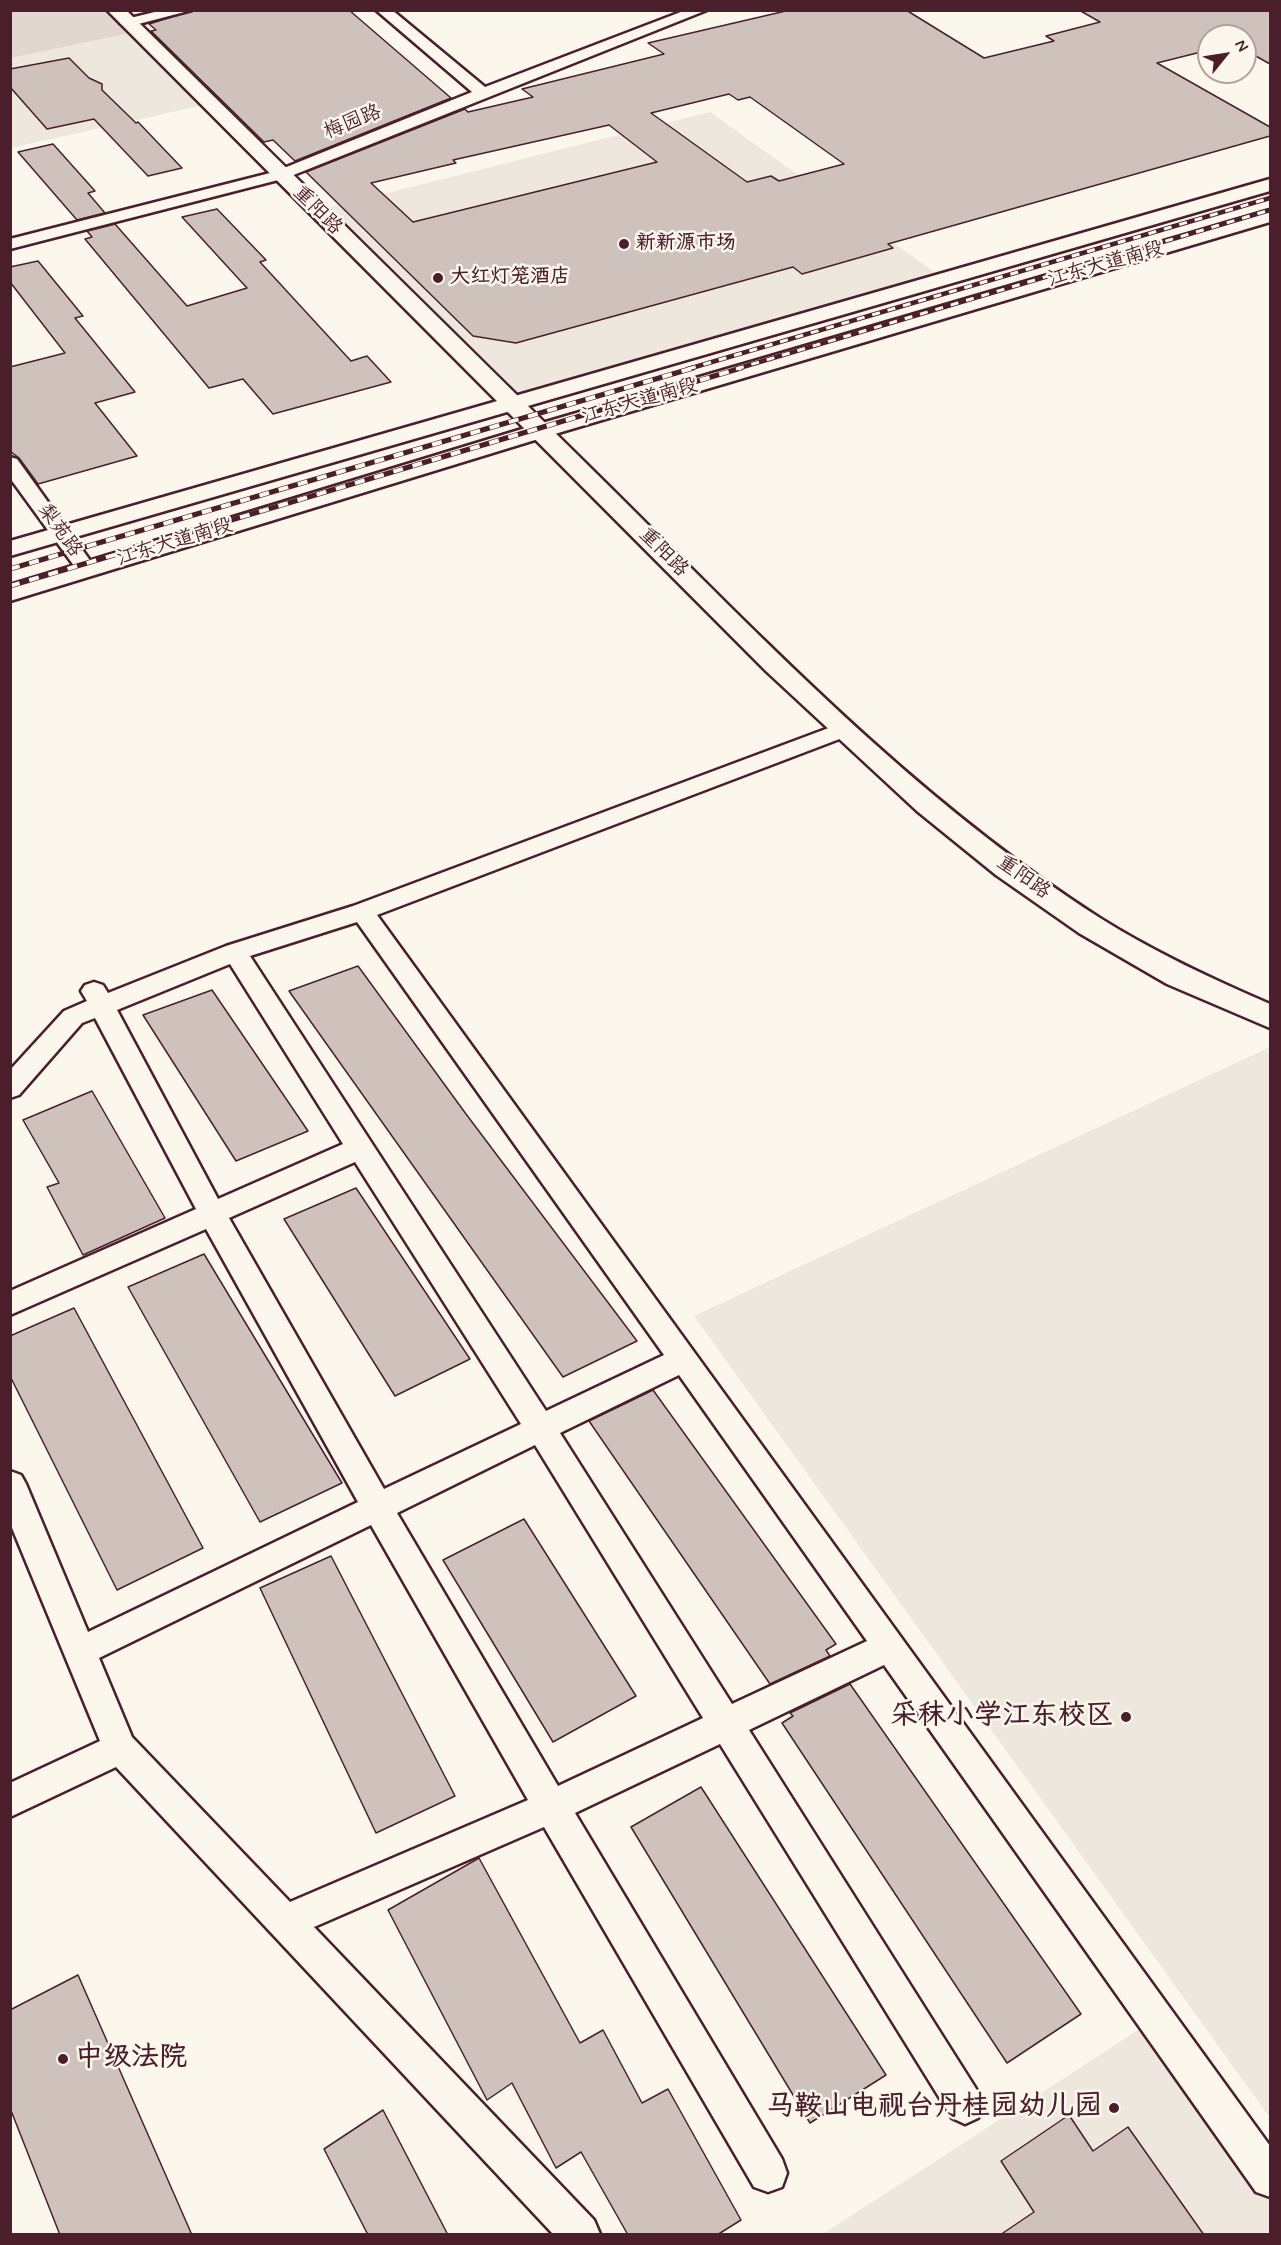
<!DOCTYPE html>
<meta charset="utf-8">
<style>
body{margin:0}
#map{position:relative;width:1281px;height:2245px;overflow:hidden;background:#fbf7ec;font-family:Mynerve,sans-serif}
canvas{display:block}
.frame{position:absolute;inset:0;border:12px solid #4a1f2b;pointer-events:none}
.north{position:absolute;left:1197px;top:24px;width:60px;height:60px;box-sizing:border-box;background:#fbf7ec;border:2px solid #b4a19f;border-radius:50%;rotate:60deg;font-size:16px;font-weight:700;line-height:24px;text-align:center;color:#4a1f2b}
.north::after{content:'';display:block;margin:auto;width:21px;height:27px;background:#4a1f2b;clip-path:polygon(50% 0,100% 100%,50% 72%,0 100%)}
</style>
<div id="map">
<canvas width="1281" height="2245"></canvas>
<div class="frame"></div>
<div class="north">N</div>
</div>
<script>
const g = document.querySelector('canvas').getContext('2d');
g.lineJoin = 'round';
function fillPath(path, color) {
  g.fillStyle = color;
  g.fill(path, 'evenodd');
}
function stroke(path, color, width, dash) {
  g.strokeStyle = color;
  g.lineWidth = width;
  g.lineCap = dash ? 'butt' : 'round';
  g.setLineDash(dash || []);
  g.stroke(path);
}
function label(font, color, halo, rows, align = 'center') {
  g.font = font + ' Mynerve,"LXGW WenKai TC",sans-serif';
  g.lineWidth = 5;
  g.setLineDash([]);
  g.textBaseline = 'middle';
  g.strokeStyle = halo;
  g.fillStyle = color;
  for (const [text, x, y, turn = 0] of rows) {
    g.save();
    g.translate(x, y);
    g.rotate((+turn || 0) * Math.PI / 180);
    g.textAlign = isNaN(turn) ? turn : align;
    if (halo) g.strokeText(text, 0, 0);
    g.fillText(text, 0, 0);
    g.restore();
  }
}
fillPath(new Path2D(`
 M136 32 208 104 11 148 10 58Z
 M710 112 944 279 513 403 319 210Z
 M1270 1047V2118L694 1316Z
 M1149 2023 1270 2192V2234H823Z`), '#eee7de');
fillPath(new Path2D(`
 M11 11H115L136 32 11 58Z`), '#e2d7d0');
const building = new Path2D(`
 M194 10H349L451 98 295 161 273 140 264 142 151 31 156 30 149 24Z
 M790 10H906L984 58 1054 41 1046 36 1100 22 1079 10H1270V64L1245 50V36H1209V50L1157 63 1270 127V136L888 244 893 248 802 274 793 267 516 343 473 336 306 172 465 109 468 112 533 97 522 89 664 54 648 43ZM729 94 738 100 750 97 844 164 779 181 771 176 747 182 651 113ZM609 125 657 162 413 222 371 183 456 163 453 160Z
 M69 58 89 78 102 84V90L136 123 138 122 182 168 148 176 94 119 47 129 10 87V69Z
 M53 144 95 191 88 193 105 213 77 220 18 152Z
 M217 209 266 260 260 262 351 361 367 356 391 382 273 414 243 379 209 388 85 239 92 237 87 231 115 224 187 306 247 288 182 217Z
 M38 261 83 316 75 318 135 392 95 403 137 456 38 484 19 458 10 451V367L65 353 10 282V267Z
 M358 966 466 1114 637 1341 563 1377 289 991Z
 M212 990 308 1131 236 1161 143 1015Z
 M92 1091 165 1218 83 1255 47 1187 59 1183 23 1120Z
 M356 1188 470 1359 395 1396 284 1219Z
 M204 1254 342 1483 260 1522 128 1287Z
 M74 1308 203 1548 117 1590 10 1376V1336Z
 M653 1390 836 1644 826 1650 830 1656 770 1684 589 1421Z
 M524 1519 636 1696 553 1742 443 1560Z
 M331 1556 455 1796 376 1833 260 1588Z
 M850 1684 1081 2014 1007 2063 782 1723 793 1716 790 1713Z
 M701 1787 886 2075 810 2123 631 1827Z
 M479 1858 580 2043 603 2030 642 2103 668 2089 741 2220 717 2235H628L581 2152 556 2168 512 2083 487 2100 388 1910Z
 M78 1975 192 2235H60L10 2108V2010Z
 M383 2110 448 2235H368L324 2149Z
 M1069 2115 1093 2151 1128 2127 1204 2235H1000L1034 2212 1001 2161Z`);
fillPath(building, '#cfc2bc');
stroke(building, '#4a1f2b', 1.5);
const street = new Path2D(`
 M163 10H192L127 27 120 23 122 20Z
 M376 10H392L485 87 686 10H707L286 178 10 249V239L274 172 472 92Z
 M10 457 17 459 94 566 97 570 94 574H80L10 478Z
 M842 723 850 725 853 730 850 735 377 915 1270 2146V2197L1256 2192 884 1665 749 1730 978 2092 984 2105 978 2118 965 2124 952 2118 720 1744 575 1813 782 2159 787 2173 782 2187 768 2192 754 2187 544 1827 314 1927 594 2220 600 2234H553L116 1767 10 1817V1783L100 1741 10 1523V1471L21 1475 26 1484 88 1632 358 1502 206 1229 10 1315V1291L196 1209 95 1018 82 1023 19 1095 10 1098V1070L64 1011 87 1001 81 991 85 985 94 982 103 985 108 993 226 946 353 906ZM357 922 664 1355 546 1411 250 956ZM230 964 343 1144 218 1199 117 1010ZM355 1162 521 1424 384 1489 229 1218ZM679 1375 867 1641 732 1704 560 1433ZM535 1445 703 1718 558 1786 397 1513ZM371 1525 528 1800 290 1902 132 1737 99 1658Z`);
const secondary = new Path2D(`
 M107 10H126C288 169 450 329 612 489 765 641 917 801 1100 918 1154 952 1212 979 1270 1004V1028L1167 984 1079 933 996 875 917 811 766 671Z`);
const primary = new Path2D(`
 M1270 179V191L10 556V541Z
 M1270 210V222L548 436 10 601V585L532 426Z`);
stroke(street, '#4a1f2b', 5);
stroke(secondary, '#4a1f2b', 5);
stroke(primary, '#4a1f2b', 5);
fillPath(street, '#fbf7ec');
fillPath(secondary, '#fbf7ec');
fillPath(primary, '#fbf7ec');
const railFar1 = new Path2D(`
 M688 369 1270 198
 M736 369 1270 210`);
const rail = new Path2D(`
 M10 569 693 368
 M10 586 741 368`);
stroke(railFar1, '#4a1f2b', 4.5);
stroke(rail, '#4a1f2b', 5);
stroke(railFar1, '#fbf7ec', 3, [8]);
stroke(rail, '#fbf7ec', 4, [10]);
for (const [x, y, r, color] of [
 [624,244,6,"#4a1f2b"],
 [438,278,6,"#4a1f2b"],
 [1126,1717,6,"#4a1f2b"],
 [63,2059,6,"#4a1f2b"],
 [1114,2108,6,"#4a1f2b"]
]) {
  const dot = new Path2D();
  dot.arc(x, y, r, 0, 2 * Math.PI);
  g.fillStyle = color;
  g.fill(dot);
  stroke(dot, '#fbf7ec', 2);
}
label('20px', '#4a1f2b', '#fbf7ec', [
 ["梅园路",353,123,-22],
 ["重阳路",317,211,45],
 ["江东大道南段",1106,265,-16],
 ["江东大道南段",640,402,-16],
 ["梨苑路",59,531,54],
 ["江东大道南段",175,543,-17],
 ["重阳路",663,553,45],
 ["重阳路",1023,878,35]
]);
label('bold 20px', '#4a1f2b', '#fbf7ec', [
 ["新新源市场",636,244],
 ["大红灯笼酒店",450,278]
], 'left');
label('bold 28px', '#4a1f2b', '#fbf7ec', [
 ["采秣小学江东校区",1114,1717],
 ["中级法院",75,2059,"left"],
 ["马鞍山电视台丹桂园幼儿园",1102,2108]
], 'right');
</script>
